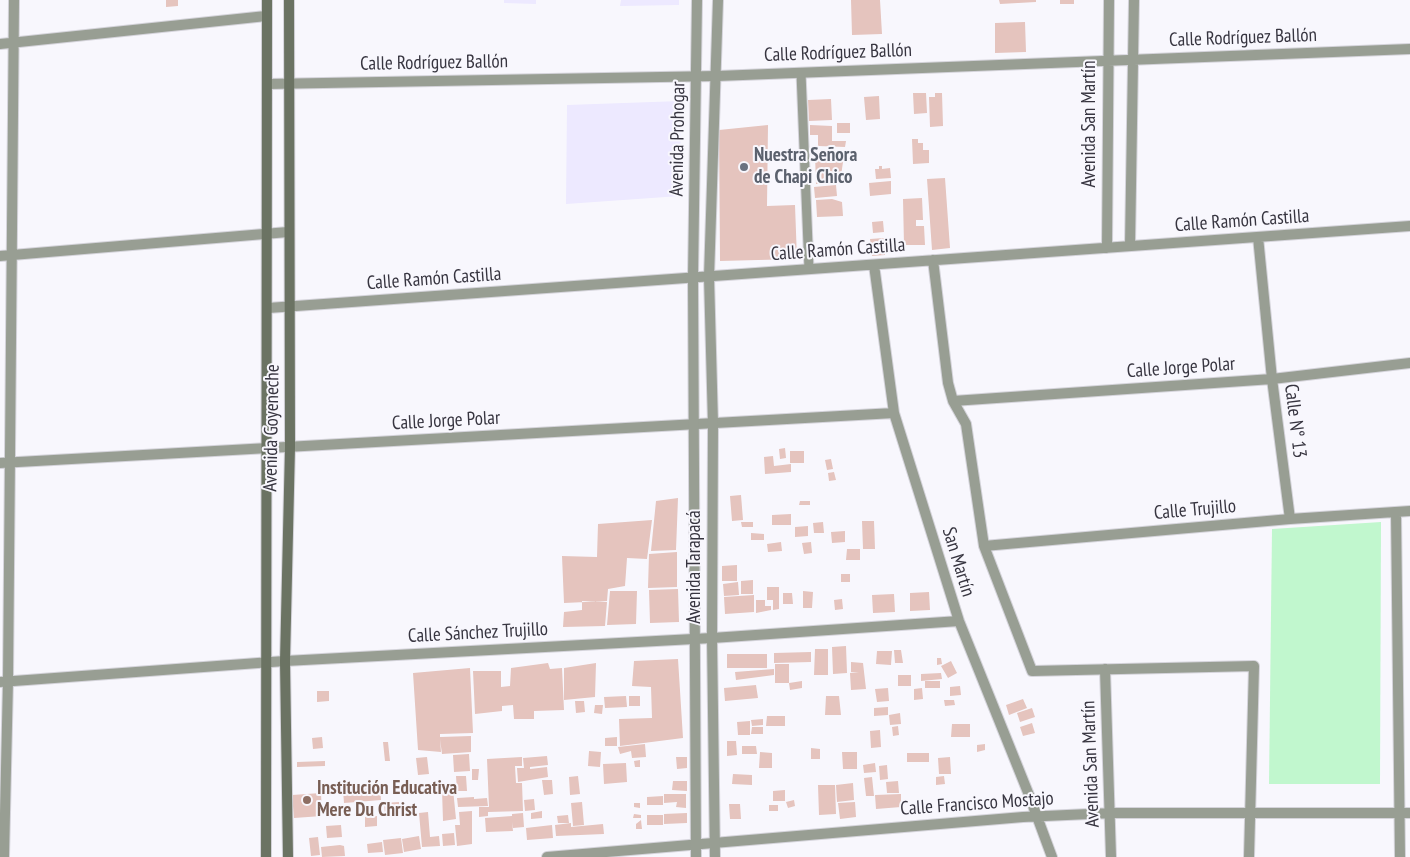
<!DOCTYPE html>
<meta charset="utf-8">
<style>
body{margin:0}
canvas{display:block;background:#f8f7fd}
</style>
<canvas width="1410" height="857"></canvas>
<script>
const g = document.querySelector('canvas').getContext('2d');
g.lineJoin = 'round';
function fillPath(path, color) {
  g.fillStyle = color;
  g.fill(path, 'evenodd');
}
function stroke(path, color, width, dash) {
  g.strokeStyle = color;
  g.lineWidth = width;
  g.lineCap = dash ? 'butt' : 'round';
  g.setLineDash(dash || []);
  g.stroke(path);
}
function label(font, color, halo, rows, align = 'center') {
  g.font = font + ' "PT Sans Narrow",sans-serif';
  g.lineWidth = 4;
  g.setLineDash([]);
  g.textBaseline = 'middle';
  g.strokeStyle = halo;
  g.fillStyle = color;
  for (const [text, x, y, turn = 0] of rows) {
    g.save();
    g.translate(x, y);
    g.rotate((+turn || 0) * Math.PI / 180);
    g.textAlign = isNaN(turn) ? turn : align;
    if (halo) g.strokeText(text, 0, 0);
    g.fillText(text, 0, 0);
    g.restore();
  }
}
fillPath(new Path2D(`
 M504 0H536V4L504 3Z
 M621 0H679V5L620 6Z
 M681 101 680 196 566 204 567 105Z`), '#ede9ff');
fillPath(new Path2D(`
 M1381 522 1380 784H1269L1272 529Z`), '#c1f7ce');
fillPath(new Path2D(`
 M166 0H178V6L166 7Z
 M851 0H880L882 34 852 35Z
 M999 0H1036V2L1000 4Z
 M1060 0H1074V4H1060Z
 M1025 22 1026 52 995 53V23Z
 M913 93H926L927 113 914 114Z
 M935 93H942L943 126 930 127 929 97H935Z
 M879 96 880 119 866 120 864 97Z
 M831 99 832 120 809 121 808 100Z
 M837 123H850V133H837Z
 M768 125 767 206 795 205 797 259 720 261 719 130Z
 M810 125 832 126V141H846L845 147 818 146V135H810Z
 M912 139H918V143H923V150H929V163L913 164Z
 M846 152V162H843L840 183 816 184 815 154Z
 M879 166H882V169L890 168 891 178 876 179 875 169H879Z
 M945 178 950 248 932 250 927 179Z
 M891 181V194L870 196 869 183Z
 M836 185 837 196 815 198 814 187Z
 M922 198 923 220H916V226H924L925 245H904L903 199Z
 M832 199 842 202 843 216 817 217 816 200Z
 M883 221 884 232 873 233 872 222Z
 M884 238 885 255 872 256 870 239Z
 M785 448 786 458 780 459 779 449Z
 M790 451H804V463H790Z
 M773 456 774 466 791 464V472L765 474 764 457Z
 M831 459 833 469 827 470 825 460Z
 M834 472 836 480 829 481 828 473Z
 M741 495 743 520 732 521 730 496Z
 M678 498 676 550 651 551 656 501Z
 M800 501H810V505H799Z
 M791 514V525H772V515Z
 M652 520 647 559 627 558 625 586 608 589 607 601 564 603 562 556 597 557 598 524Z
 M862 521H874L875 549H863Z
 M741 522H753V527H742Z
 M823 522 824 533H814L813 523Z
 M808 526V536L795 537V527Z
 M845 531V542L832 543 831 532Z
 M751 533 764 534V540H751Z
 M781 542 782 551 768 552 767 544Z
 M811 542 812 553 804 554 802 543Z
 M847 549H860V560H846Z
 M677 552V587L648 588 649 554Z
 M737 565V581H722V566Z
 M841 574H850V582H841Z
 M753 580V594H741V581Z
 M738 582 739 595 724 596 723 584Z
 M767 587H779V609L773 610V600H767Z
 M678 589 679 622 650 623 649 590Z
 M610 591H637L636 624 607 625Z
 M803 591 813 592 812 608H803Z
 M929 592 930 610 910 611V593Z
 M783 593H792L793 604H783Z
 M894 594 895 612 873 613 872 595Z
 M754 595V612L725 614 724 597Z
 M842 599 843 609 835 610 834 600Z
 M756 600H765V606H771V610L756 613Z
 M582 601 607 602 605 626 563 627 564 612 582 610Z
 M846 646 847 673 833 674 832 647Z
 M815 649H828V675H814Z
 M894 650H901L903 663H895Z
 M877 651H892L891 665 876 664Z
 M811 652V662L774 663V653Z
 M727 654H767V668H727Z
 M937 658H941L942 664 937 665Z
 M678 659 683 738 620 746 619 719 652 718 651 687 632 686 634 661Z
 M951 661 957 673 948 678 941 666Z
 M851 662 863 663 866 689 851 690 850 673 859 672H851Z
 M548 663 550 669 562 668 564 710 534 711V719H514L513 705 502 706V711L475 714 473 671H501V687L510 686 511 668Z
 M596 663 595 697 564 700V668Z
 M775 664H789V683H775Z
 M470 668 473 733 440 734V737L471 736V752L442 754 440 739 441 752 418 750 413 673Z
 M774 669V675L736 680 735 672Z
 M941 673 942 679 921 681V674Z
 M898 675H911V686H898Z
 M802 681V688L790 690 789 683Z
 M925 681H940V688H925Z
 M756 685 758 698 725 701 724 688Z
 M960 686 961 695 950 696V687Z
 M888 688 889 701 877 702 875 689Z
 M922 688 923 699 914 700V689Z
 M317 691H329V701L317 702Z
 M626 696 627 707 605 708 604 697Z
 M629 696H640V706H629Z
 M826 696H839L841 715H825Z
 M1023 699 1027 708 1009 715 1006 705Z
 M944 700H954L955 705 945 706Z
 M575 701H584L585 712 576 713Z
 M595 705H603L602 714 594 713Z
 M888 707V715L874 716V708Z
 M1032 708 1035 717 1020 722 1017 713Z
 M900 713 901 724 890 725 889 715Z
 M767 716H785V726H766Z
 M763 719V725L752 726 751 720Z
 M750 721V735H738L737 722Z
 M1032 723 1035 733 1023 736 1020 727Z
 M952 724H970V737H951Z
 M898 726 899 735 893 736 892 727Z
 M752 727H763V734H751Z
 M880 730 881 747 871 748 870 731Z
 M322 737 323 748 313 749 312 738Z
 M617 737V746H605V738Z
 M727 741H736L737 755 727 756Z
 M383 742H388L390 761H385Z
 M645 744 646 757 632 758 631 751 620 754 618 747Z
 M985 744V750L977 752V745Z
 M742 746H756L757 754H742Z
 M811 748 820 749V759H811Z
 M589 751 601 752 600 767 588 766Z
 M760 752 772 753V768H759Z
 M842 752H857V769H843Z
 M907 753H929V762H907Z
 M469 754 470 771 454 772 453 755Z
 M547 756 548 765 530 767V769L547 767 548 777 518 782 517 768H524L523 758Z
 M427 757 429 774 418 775 416 758Z
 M522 757V766H515L516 783H522L523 811 488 812V816L479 817V807H489L487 759Z
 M676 757H687V768L677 769Z
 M950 757 951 774H939L938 758Z
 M640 760V767H635L634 761Z
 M325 761V766L297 767V762Z
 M626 763 627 782 604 784 603 764Z
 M875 763 876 772 864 773 863 765Z
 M887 765 888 779 880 780 879 766Z
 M472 769H479L478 780H472Z
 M733 774 752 775V785L732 784Z
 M456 776H466L467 791H457Z
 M578 776 580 794 570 795 569 777Z
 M944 776 945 784 936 785V777Z
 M872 777 874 796H866L864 778Z
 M542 780H552L553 794 544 795Z
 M673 781H687V791L672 790Z
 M898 781 899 793H887L886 782Z
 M853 783 854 800 837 802 836 785Z
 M818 785H835L836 814 819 815Z
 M380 787 381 800 344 803 343 790Z
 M453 789 456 819 443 821 442 790Z
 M785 790V801H773V791Z
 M321 793 322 816 294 818 292 795Z
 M664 794H686V808L676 807 677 802 664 803Z
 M901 794V807L876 809 875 795Z
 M663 796V805H647V797Z
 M474 797V799L487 798 488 806 458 807 457 798Z
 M534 799 535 810 525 811 524 800Z
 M794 800 795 806 788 808 786 802Z
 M399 802 400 813 385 815 384 803Z
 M582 802 584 825 573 826 571 803Z
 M855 802 856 817 840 819 838 803Z
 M634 803H640V808L634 807Z
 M729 804H740L741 819H730Z
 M338 805 348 806V813L338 812Z
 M769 805H778V811H769Z
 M472 811V844L457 846 455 825H460L459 812Z
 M542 811V818L531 819V813Z
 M428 812 430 837 439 836 440 846 422 847 419 813Z
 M523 813 524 827 513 828 512 822 513 831 486 832 485 818 512 816V814Z
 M687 813V823L664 824V814Z
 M634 814 641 815V818H633Z
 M568 815 569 823H558L557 816Z
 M647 815H663V825H647Z
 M377 816V826L365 827V817Z
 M641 820 642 829H636V824Z
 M571 823V827L603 824 604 834 556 836 555 825Z
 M341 825 342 837 327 838 326 826Z
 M552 825 553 838 527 840 526 828Z
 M454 833 455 845 443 846 442 834Z
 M419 836 421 849 404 852 402 839Z
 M318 837 320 855 311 856 309 838Z
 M401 838 403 853 385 855 383 840Z
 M382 842 383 852 368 853 367 844Z
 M340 845 344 846 345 856 322 857 321 847Z`), '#e5c4be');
const service = new Path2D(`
 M801 73 809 269`);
const minor = new Path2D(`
 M0 44 266 16
 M267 84 717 76 1410 49
 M1258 237 1272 379 1290 519
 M1130 246 1134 0
 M1107 248 1109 0
 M0 256 288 232
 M933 260 948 383 953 401 966 424 984 546 1032 671 1254 666 1249 857
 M874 265 894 413 959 621 1029 795 1052 857
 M268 308 1410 226
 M953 401 1272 379 1410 363
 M0 463 894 413
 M1396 512 1400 857
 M984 546 1290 519 1410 511
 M285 661 712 638 959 621
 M1105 669 1111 857
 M4 857 8 681 14 0
 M547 857 1023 817 1111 813H1410`);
const tertiary = new Path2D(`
 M0 682 285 661
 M696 857 693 278 697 0
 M715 857 712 638 713 424 709 277 718 0`);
const secondary = new Path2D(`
 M266 857 267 0
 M288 857 285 661 290 447 289 0`);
stroke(service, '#d5d4db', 11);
stroke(minor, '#d5d4db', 12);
stroke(tertiary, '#d5d4db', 12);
stroke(secondary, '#d5d4db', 12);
stroke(service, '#989e93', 9);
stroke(minor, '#989e93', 10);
stroke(tertiary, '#989e93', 10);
stroke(secondary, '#6b7363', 10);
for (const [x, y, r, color] of [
 [744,167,5,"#6b7280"],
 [307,800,5,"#8d6e63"]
]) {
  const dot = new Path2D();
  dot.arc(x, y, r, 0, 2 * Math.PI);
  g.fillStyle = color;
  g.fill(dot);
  stroke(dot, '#f8f7fd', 2);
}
label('19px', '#373540', '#f8f7fd', [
 ["Calle Rodríguez Ballón",1243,38,-2],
 ["Calle Rodríguez Ballón",838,53,-2],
 ["Calle Rodríguez Ballón",434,63,-1],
 ["Avenida San Martín",1090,124,-90],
 ["Avenida Prohogar",678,139,-89],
 ["Calle Ramón Castilla",1242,221,-4],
 ["Calle Ramón Castilla",838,250,-4],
 ["Calle Ramón Castilla",434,279,-4],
 ["Calle Jorge Polar",1181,368,-4],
 ["Calle Jorge Polar",446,421,-3],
 ["Calle N° 13",1295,421,83],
 ["Avenida Goyeneche",272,428,-89],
 ["Calle Trujillo",1195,510,-5],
 ["San Martín",958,562,73],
 ["Avenida Tarapacá",695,567,-90],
 ["Calle Sánchez Trujillo",478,633,-3],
 ["Avenida San Martín",1091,764,-92],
 ["Calle Francisco Mostajo",977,804,-4]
]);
label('bold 19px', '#5b616d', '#f8f7fd', [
 ["Nuestra Señora",754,156],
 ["de Chapi Chico",754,178]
], 'left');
label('bold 19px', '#785e54', '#f8f7fd', [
 ["Institución Educativa",317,789],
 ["Mere Du Christ",317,811]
], 'left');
</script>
